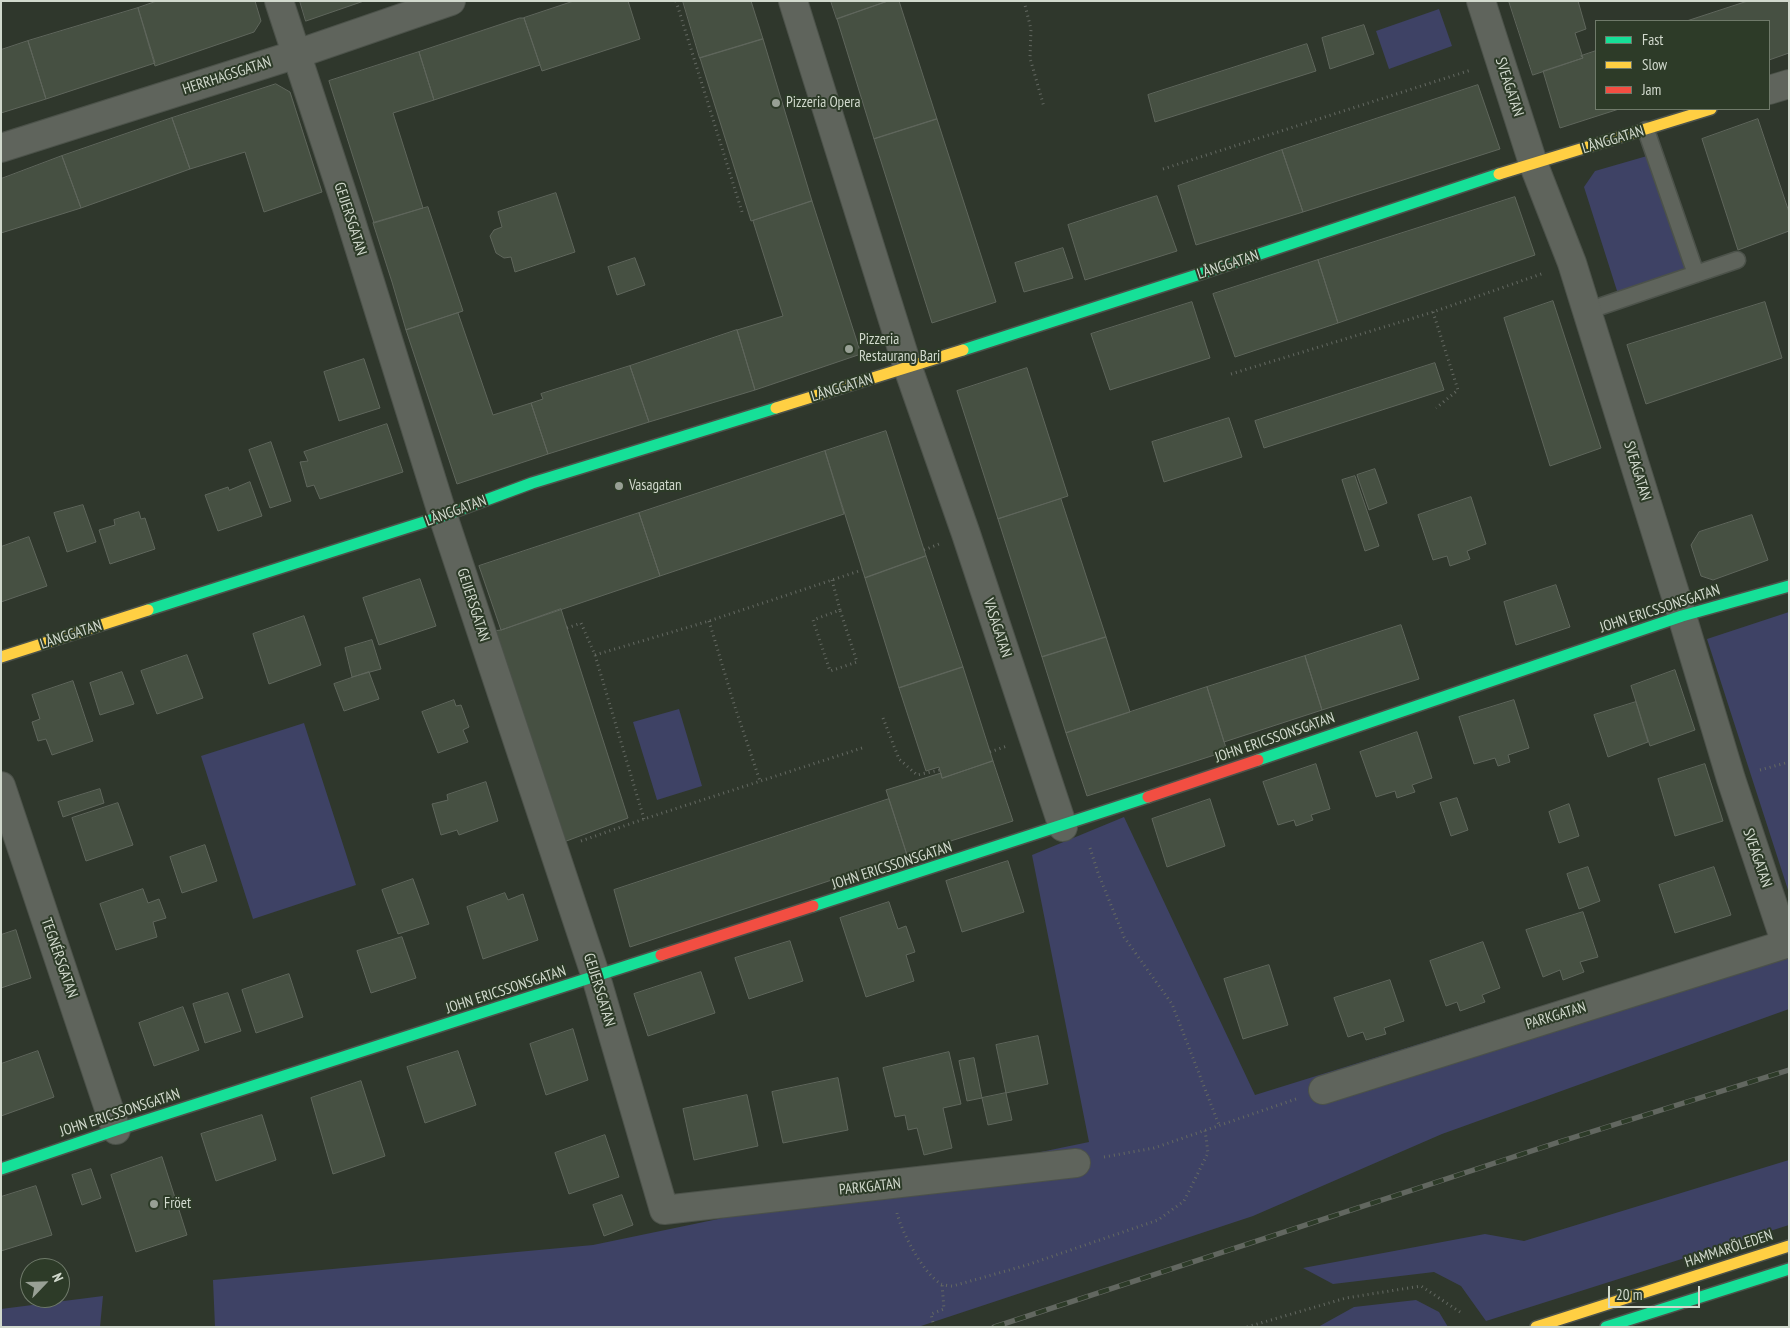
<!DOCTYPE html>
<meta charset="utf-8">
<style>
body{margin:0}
#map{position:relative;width:1790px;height:1328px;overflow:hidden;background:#2f372c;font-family:"PT Sans Narrow",sans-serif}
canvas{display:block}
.frame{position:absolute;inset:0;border:2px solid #d1d9cd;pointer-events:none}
.legend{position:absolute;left:1595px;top:20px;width:175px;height:90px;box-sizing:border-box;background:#2d3b28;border:1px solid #6f7a6a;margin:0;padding:6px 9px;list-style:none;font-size:15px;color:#d1d9cd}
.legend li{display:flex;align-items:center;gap:10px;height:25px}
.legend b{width:25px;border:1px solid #6f7a6a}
.north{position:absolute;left:20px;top:1258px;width:50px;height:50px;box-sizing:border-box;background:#2d3b28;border:1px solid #6f7a6a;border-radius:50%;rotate:66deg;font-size:14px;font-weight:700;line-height:20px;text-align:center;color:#d1d9cd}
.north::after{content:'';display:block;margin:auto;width:18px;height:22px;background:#98a095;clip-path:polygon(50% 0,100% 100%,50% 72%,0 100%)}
.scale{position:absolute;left:1608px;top:1286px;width:92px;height:22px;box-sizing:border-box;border:2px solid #d1d9cd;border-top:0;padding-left:6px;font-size:15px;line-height:18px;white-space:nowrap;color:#d1d9cd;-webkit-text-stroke:4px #2d3b28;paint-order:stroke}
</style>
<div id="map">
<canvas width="1790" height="1328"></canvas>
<div class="frame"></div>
<ul class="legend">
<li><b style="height:6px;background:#16e098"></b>Fast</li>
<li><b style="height:6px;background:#ffcf43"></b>Slow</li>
<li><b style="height:6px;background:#f24e42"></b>Jam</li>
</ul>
<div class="north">N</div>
<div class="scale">20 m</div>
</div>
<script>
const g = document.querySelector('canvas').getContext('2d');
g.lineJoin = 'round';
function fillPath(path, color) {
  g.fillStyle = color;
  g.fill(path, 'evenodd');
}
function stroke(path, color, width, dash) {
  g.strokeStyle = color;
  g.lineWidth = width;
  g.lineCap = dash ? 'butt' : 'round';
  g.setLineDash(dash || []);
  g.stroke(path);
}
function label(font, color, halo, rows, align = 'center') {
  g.font = font + ' "PT Sans Narrow",sans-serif';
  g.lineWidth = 4;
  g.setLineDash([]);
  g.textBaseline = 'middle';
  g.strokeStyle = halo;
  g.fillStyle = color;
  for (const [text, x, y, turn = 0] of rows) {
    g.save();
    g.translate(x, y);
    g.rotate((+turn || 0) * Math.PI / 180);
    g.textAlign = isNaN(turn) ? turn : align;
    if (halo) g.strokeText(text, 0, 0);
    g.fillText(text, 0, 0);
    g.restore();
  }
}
fillPath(new Path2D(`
 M1439 9 1452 46 1389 69 1376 31Z
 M1647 156 1686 271 1618 294 1584 187 1595 171Z
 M1789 612V893L1707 639Z
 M679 709 702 786 657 800 633 722Z
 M304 723 356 885 253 919 201 756Z
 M1124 817 1255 1095 1789 929V1009L1442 1134 1253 1216 918 1327H215L213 1280 593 1245 1089 1142 1032 855Z
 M1789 1160V1225L1486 1321 1461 1286 1434 1272 1333 1284 1303 1268 1485 1234 1524 1241Z
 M103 1296 100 1327H1V1309Z
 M1416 1300 1439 1312 1448 1327H1318L1354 1307Z`), '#3e4265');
const building = new Path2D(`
 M157 1H255L261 21 254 32 155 66 138 8Z
 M300 1H364L306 21Z
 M574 1H628L640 39 542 71 524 18Z
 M683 1H751L763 39 700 58Z
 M831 1H888L837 19Z
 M888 1H899L937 119 874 139 837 19Z
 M1509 1H1578L1586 29 1575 33 1583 58 1533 75Z
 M1748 1H1789V53L1769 60V21H1687Z
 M138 8 155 63 46 99 28 41Z
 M520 18H524L540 65 434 100 419 52Z
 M1364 25 1374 54 1330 69 1322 38Z
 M763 39 812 201 751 221 700 58Z
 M28 41 46 99 1 113V50Z
 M1307 44 1316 71 1155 122 1148 95Z
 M1596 51V109H1619L1560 128 1543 71 1583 58 1581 56Z
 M419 52 434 100 393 113 423 208 374 223 329 81Z
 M276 84 290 92 322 192 264 212 245 152 190 169 172 118Z
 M1478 85 1500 149 1303 212 1282 150Z
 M172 118 190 169 81 208 62 156Z
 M937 119 996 302 932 323 874 139Z
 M1758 119 1789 212V231L1738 250 1702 139Z
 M1282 150 1303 212 1196 245 1178 186Z
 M62 156 81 208 1 233V179Z
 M556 193 575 252 515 272 511 257 504 258 496 253 490 236 494 230 502 227 498 212Z
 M1157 196 1177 251 1085 280 1068 225Z
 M1515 197 1535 255 1338 323 1318 260Z
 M812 201 861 354 755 390 737 330 783 316 753 221Z
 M428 207 463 311 406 330 392 282 373 223Z
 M1063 248 1073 278 1024 292 1015 263Z
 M635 258 645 285 617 295 608 267Z
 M1318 260 1338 323 1235 357 1213 294Z
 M1553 301 1601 448 1550 466 1504 318Z
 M1192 302 1210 358 1110 390 1091 334Z
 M1765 302 1782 358 1646 404 1627 345Z
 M458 313 493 415 531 403 548 454 457 484 406 330Z
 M737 330 755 390 649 422 630 366Z
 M364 359 380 408 339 421 324 372Z
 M1435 363 1444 390 1264 448 1255 421Z
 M630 366 649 422 548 454 531 403 543 399 541 394Z
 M1027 368 1068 496 998 519 957 391Z
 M1229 418 1242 457 1164 482 1152 442Z
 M387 424 403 472 320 499 314 485 307 487 300 462 308 461 304 452Z
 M886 431 926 556 865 578 825 451Z
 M271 442 291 501 270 508 249 450Z
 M825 451 844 514 660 576 639 513Z
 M1375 469 1387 503 1369 510 1357 475Z
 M1355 476 1379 546 1365 551 1342 480Z
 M250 482 262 516 218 531 205 495 228 487 229 490Z
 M1471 497 1486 544 1467 551 1470 559 1450 566 1447 556 1433 560 1418 515Z
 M1061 499 1106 637 1042 657 998 519Z
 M83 505 96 542 67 552 54 513Z
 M139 512 141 519 145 518 155 549 110 564 99 530 115 525 114 520Z
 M639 513 660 576 501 630 479 566Z
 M1752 515 1768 560 1713 580 1701 576 1691 545 1699 532Z
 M29 537 47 586 1 602V547Z
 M926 556 963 667 899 688 865 578Z
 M420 579 436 626 379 645 363 598Z
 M1556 585 1570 627 1516 645 1504 602Z
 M561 609 628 818 561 843 493 631 501 630Z
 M304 616 321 665 269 684 253 634Z
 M1401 625 1419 679 1322 710 1305 656Z
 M1106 637 1130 712 1066 733 1042 657Z
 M372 640 381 669 352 677 345 648Z
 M187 655 203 698 157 714 141 671Z
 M1305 656 1322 710 1224 742 1207 687Z
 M963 667 993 761 942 778 939 767 926 771 899 688Z
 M1675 670 1695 730 1650 746 1631 686Z
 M122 672 134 704 100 715 90 683Z
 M369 672 379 699 344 711 334 684Z
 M73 681 93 741 52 755 46 739 38 741 32 722 40 719 32 695Z
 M1207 687 1227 751 1087 796 1066 733Z
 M454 700 456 706 461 705 469 727 463 730 468 742 438 753 422 712Z
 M1514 700 1529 748 1508 755 1510 762 1498 766 1495 758 1474 764 1459 717Z
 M1636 702 1648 742 1608 757 1594 715Z
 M1417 732 1432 778 1412 785 1415 792 1397 798 1395 791 1376 797 1360 752Z
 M993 761 1013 821 907 855 886 790 941 773 942 778Z
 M1316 764 1330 809 1311 815 1313 820 1296 826 1294 820 1278 825 1263 782Z
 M1705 764 1723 821 1675 836 1658 779Z
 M486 782 498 821 459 835 457 830 441 835 432 804 448 800 447 795Z
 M100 789 104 803 63 817 58 802Z
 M1457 798 1468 830 1451 836 1440 803Z
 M889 799 907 855 630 947 614 890Z
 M1210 799 1225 846 1167 867 1152 819Z
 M118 803 133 845 86 861 72 818Z
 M1569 804 1579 836 1559 843 1549 812Z
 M205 845 217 881 182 893 170 857Z
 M1008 861 1024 912 962 932 946 881Z
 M1588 867 1600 901 1579 909 1567 874Z
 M1714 867 1731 915 1675 933 1659 885Z
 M413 879 429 924 398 934 382 890Z
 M143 889 148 903 159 899 166 918 153 922 157 937 116 950 100 904Z
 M505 893 508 900 523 894 538 940 483 959 467 907Z
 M889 902 898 929 906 926 915 952 906 955 914 981 866 997 840 918Z
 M1583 912 1598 957 1580 962 1584 972 1563 980 1560 970 1543 977 1526 930Z
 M16 930 31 978 1 988V935Z
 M402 937 416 978 371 993 357 951Z
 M790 941 803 981 749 999 735 958Z
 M1483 942 1500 988 1482 995 1485 1002 1460 1011 1457 1002 1446 1006 1430 961Z
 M1269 965 1288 1025 1243 1039 1224 979Z
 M701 972 715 1013 648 1036 634 994Z
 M289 974 303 1017 256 1033 242 990Z
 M1390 980 1404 1021 1384 1028 1386 1034 1366 1040 1363 1032 1348 1037 1334 998Z
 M228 993 241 1031 205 1043 193 1004Z
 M183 1007 199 1050 154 1066 139 1023Z
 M573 1029 588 1080 546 1095 530 1044Z
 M1038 1036 1048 1084 1006 1093 996 1045Z
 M38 1051 54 1097 1 1116V1064Z
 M458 1051 476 1105 425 1123 407 1067Z
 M949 1052 961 1104 943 1108 952 1148 924 1155 917 1128 908 1130 905 1115 895 1117 883 1068Z
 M974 1058 982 1098 967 1101 959 1061Z
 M838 1078 848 1130 783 1143 772 1092Z
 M361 1081 385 1156 333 1174 311 1098Z
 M1006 1093 1012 1120 988 1125 982 1098Z
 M747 1095 758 1146 694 1160 683 1109Z
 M262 1115 276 1160 216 1181 201 1134Z
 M605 1135 619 1177 569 1194 555 1153Z
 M162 1157 187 1235 136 1252 111 1175Z
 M91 1169 101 1198 82 1205 72 1175Z
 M36 1186 52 1235 1 1251V1197Z
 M622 1195 633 1225 604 1236 593 1205Z`);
fillPath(building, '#465042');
stroke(building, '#5f665c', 1);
const lane = new Path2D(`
 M1646 130 1696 274
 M1587 311 1737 260`);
const street = new Path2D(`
 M279 1 346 205 443 516 596 977 664 1210 1076 1163
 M793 1 908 368 966 534 1063 827
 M1481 1 1533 163 1572 263 1682 616 1731 779 1786 944
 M1769 90 1789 84
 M1 148 297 54 451 1
 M1 786 116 1130
 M1323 1090 1789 943`);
const fast = new Path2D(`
 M963 350 1197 275 1499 174
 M148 610 443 516 532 483 776 408
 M1258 760 1682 616 1789 586
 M813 906 1148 797
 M1 1169 116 1130 661 955
 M1606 1327 1789 1269`);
const slow = new Path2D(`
 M1499 174 1711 109
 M776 408 963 350
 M1 657 148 610
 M1536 1327 1789 1246`);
const jam = new Path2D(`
 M1148 797 1258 760
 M661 955 813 906`);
stroke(lane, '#4c524a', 19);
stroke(street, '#4c524a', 30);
stroke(fast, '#4c524a', 14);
stroke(slow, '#4c524a', 14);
stroke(jam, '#4c524a', 14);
stroke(new Path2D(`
 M676 1 742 212
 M1024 1 1031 29 1030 58 1044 107
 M1163 169 1471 70
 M1433 312 1458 390 1436 408
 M1231 374 1433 312 1544 273
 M924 550 939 544
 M832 580 840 610 813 620 830 671 857 662 840 610
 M709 621 734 704 760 781
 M567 628 581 623 595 655 644 819
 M595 655 709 621 862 570
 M883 718 899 759 917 775 940 770
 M990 752 1007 746
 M1760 770 1789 762
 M581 841 644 819 862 748
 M1090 848 1098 873 1124 937 1172 1004 1219 1125
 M1104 1157 1154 1148 1296 1099
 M897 1213C902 1233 923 1273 941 1284 944 1285 949 1286 953 1286L1027 1265 1158 1220 1184 1201 1208 1153 1205 1130
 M934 1327 931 1314 944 1309 942 1284
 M1247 1327 1346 1298 1421 1286 1463 1314`), '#646962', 3, [1, 4]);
stroke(lane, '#5f645c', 16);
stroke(street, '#5f645c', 28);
stroke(fast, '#16e098', 11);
stroke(slow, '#ffcf43', 11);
stroke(jam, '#f24e42', 11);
const rail = new Path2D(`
 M994 1327 1559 1142 1789 1070`);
stroke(rail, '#626760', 5.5);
stroke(rail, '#2d3b28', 4, [11]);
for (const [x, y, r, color] of [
 [776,103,5,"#98a095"],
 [849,349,5,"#98a095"],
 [619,486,5,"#98a095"],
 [154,1204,5,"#98a095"]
]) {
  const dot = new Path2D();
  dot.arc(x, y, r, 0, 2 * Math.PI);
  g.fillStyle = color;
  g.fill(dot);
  stroke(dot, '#2d3b28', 2);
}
label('15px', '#d1d9cd', '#2d3b28', [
 ["HERRHAGSGATAN",227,76,-18],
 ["SVEAGATAN",1509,87,72],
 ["LÅNGGATAN",1613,140,-17],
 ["GEIJERSGATAN",350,219,72],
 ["LÅNGGATAN",1228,265,-18],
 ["LÅNGGATAN",842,388,-17],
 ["SVEAGATAN",1637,471,73],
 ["LÅNGGATAN",456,511,-20],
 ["GEIJERSGATAN",473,605,72],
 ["JOHN ERICSSONSGATAN",1660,609,-18],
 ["VASAGATAN",997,628,72],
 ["LÅNGGATAN",71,635,-18],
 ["JOHN ERICSSONSGATAN",1275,738,-19],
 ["SVEAGATAN",1757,858,71],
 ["JOHN ERICSSONSGATAN",892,866,-18],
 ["TEGNÉRSGATAN",59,958,71],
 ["JOHN ERICSSONSGATAN",506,990,-18],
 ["GEIJERSGATAN",599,990,73],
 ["PARKGATAN",1556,1016,-17],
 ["JOHN ERICSSONSGATAN",120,1113,-18],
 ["PARKGATAN",870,1187,-6],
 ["HAMMARÖLEDEN",1729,1249,-18]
]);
label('15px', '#d1d9cd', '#2d3b28', [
 ["Pizzeria Opera",786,103],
 ["Pizzeria",859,340],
 ["Restaurang Bari",859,357],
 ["Vasagatan",629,486],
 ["Fröet",164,1204]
], 'left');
</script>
